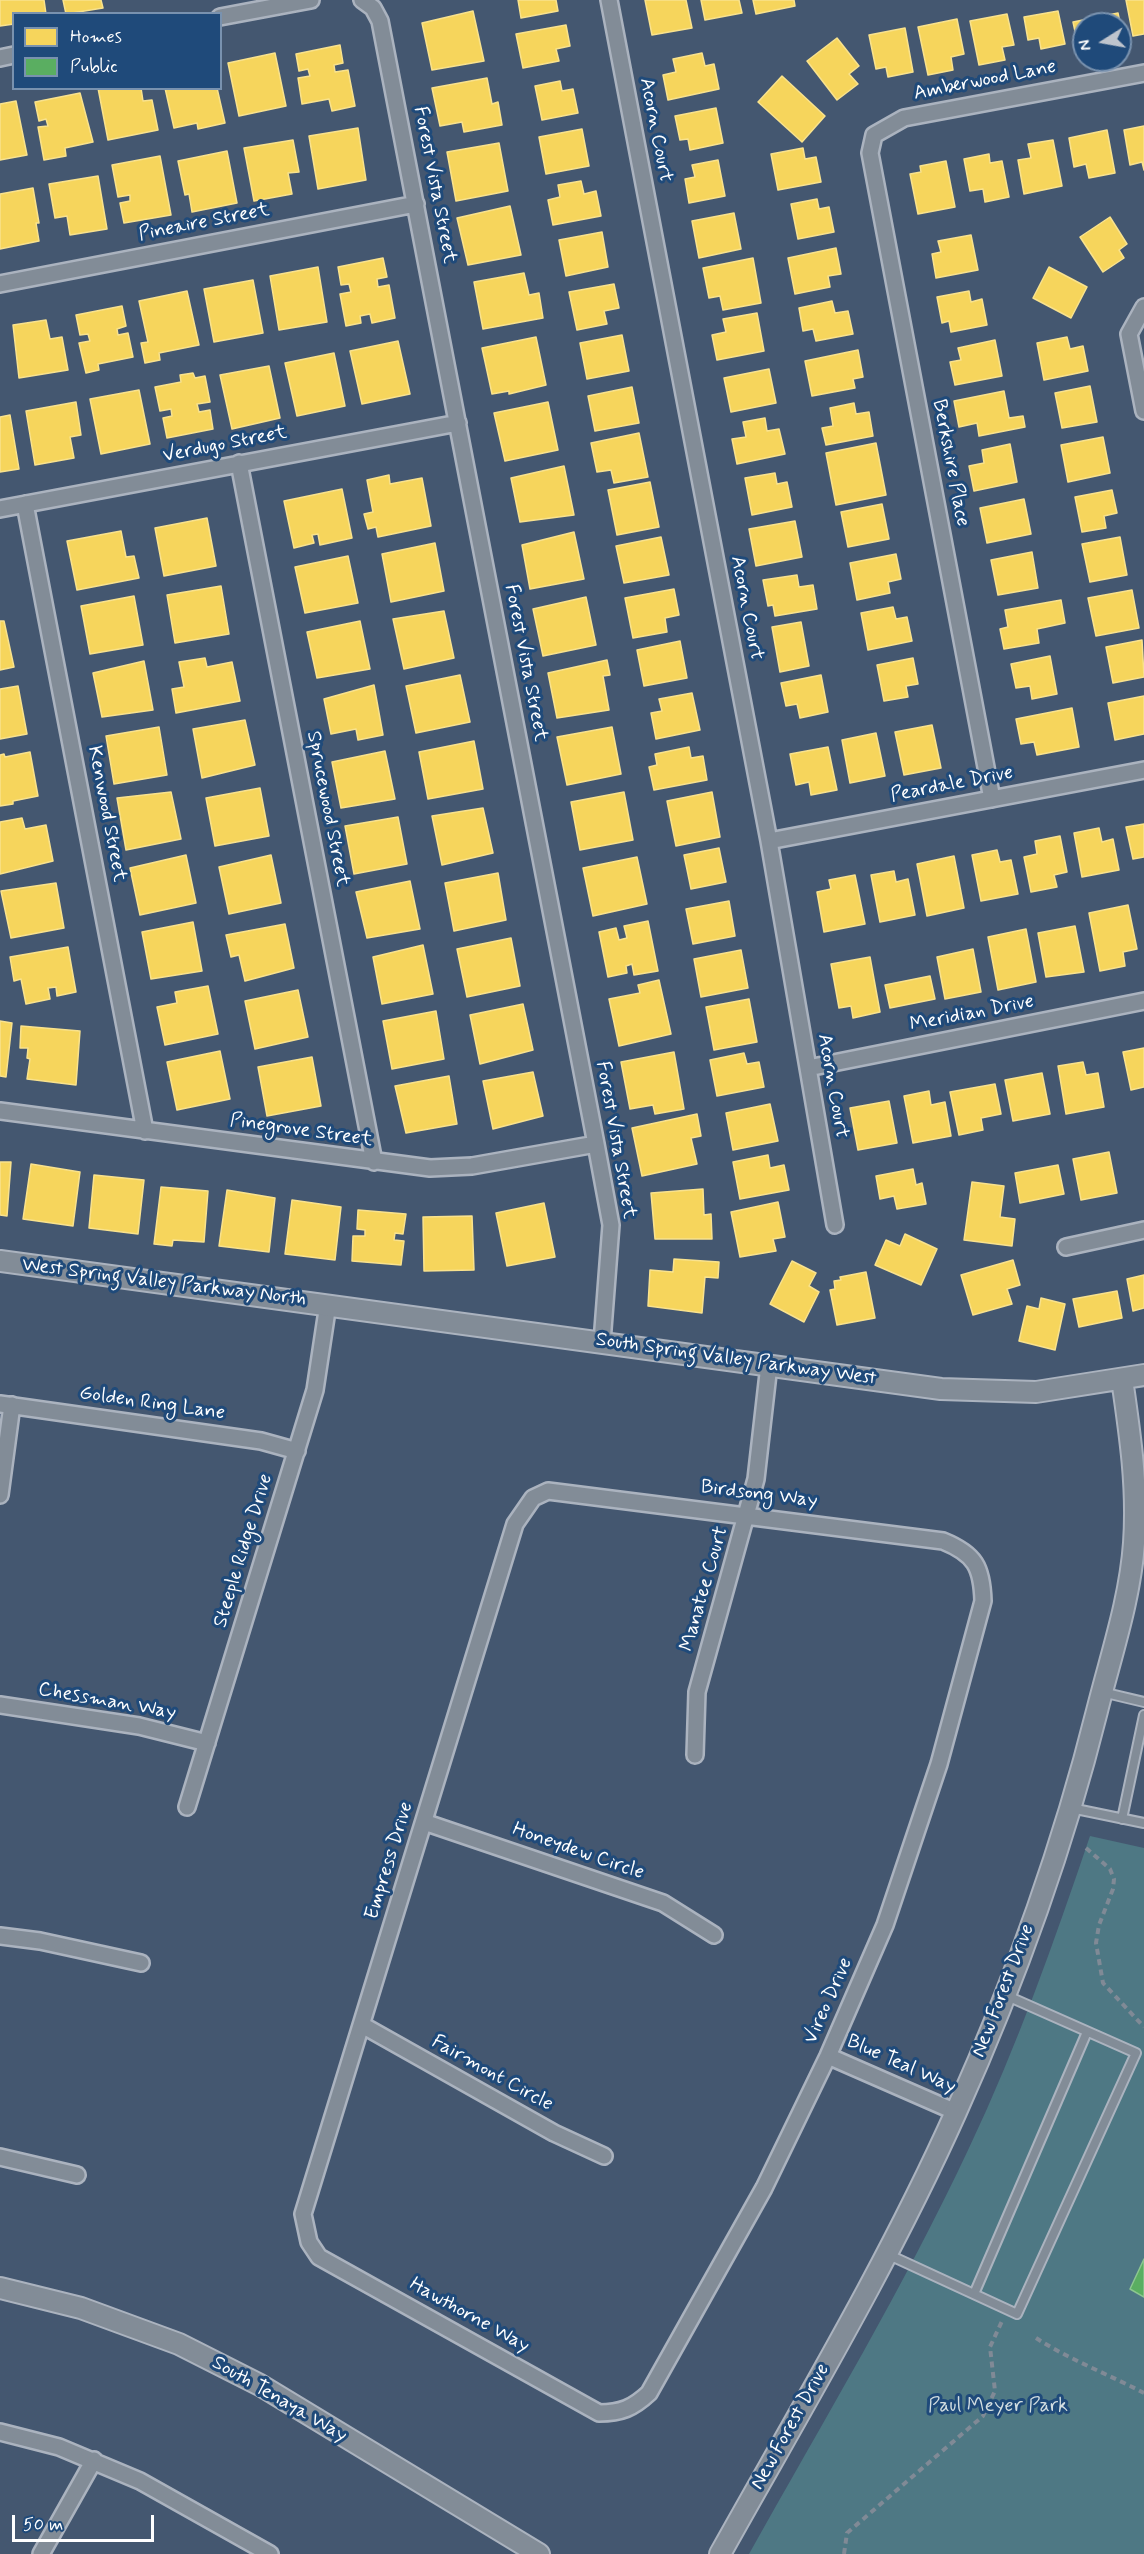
<!DOCTYPE html>
<style>
body{margin:0}
#map{position:relative;width:1144px;height:2554px;overflow:hidden;background:#445770;font-family:Mynerve,sans-serif}
canvas{display:block}
.legend{position:absolute;left:12px;top:12px;width:210px;height:78px;box-sizing:border-box;background:#1f4a7a;border:2px solid #7992af;margin:0;padding:8px 10px;list-style:none;font-size:18px;color:#fff}
.legend li{display:flex;align-items:center;gap:12px;height:30px}
.legend b{width:30px;border:2px solid #7992af}
.north{position:absolute;left:1072px;top:12px;width:60px;height:60px;box-sizing:border-box;background:#1f4a7a;border:2px solid #7992af;border-radius:50%;rotate:259deg;font-size:16px;font-weight:700;line-height:24px;text-align:center;color:#fff}
.north::after{content:'';display:block;margin:auto;width:21px;height:27px;background:#bec4cd;clip-path:polygon(50% 0,100% 100%,50% 72%,0 100%)}
.scale{position:absolute;left:12px;top:2515px;width:142px;height:27px;box-sizing:border-box;border:3px solid #fff;border-top:0;padding-left:8px;font-size:18px;line-height:21px;white-space:nowrap;color:#fff;-webkit-text-stroke:4px #1f4a7a;paint-order:stroke}
</style>
<div id="map">
<canvas width="1144" height="2554"></canvas>
<ul class="legend">
<li><b style="height:16px;background:#f6d55c"></b>Homes</li>
<li><b style="height:16px;background:#5aae61"></b>Public</li>
</ul>
<div class="north">N</div>
<div class="scale">50 m</div>
</div>
<script>
const g = document.querySelector('canvas').getContext('2d');
g.lineJoin = 'round';
function fillPath(path, color) {
  g.fillStyle = color;
  g.fill(path, 'evenodd');
}
function stroke(path, color, width, dash) {
  g.strokeStyle = color;
  g.lineWidth = width;
  g.lineCap = dash ? 'butt' : 'round';
  g.setLineDash(dash || []);
  g.stroke(path);
}
function label(font, color, halo, rows, align = 'center') {
  g.font = font + ' Mynerve,sans-serif';
  g.lineWidth = 6;
  g.setLineDash([]);
  g.textBaseline = 'middle';
  g.strokeStyle = halo;
  g.fillStyle = color;
  for (const [text, x, y, turn = 0] of rows) {
    g.save();
    g.translate(x, y);
    g.rotate((+turn || 0) * Math.PI / 180);
    g.textAlign = isNaN(turn) ? turn : align;
    if (halo) g.strokeText(text, 0, 0);
    g.fillText(text, 0, 0);
    g.restore();
  }
}
fillPath(new Path2D(`
 M1090 1836 1144 1848V2554H749C824 2420 904 2287 969 2148 1017 2047 1054 1942 1090 1836Z`), '#4e7884');
const homes = new Path2D(`
 M0 0H44L46 14H14V24L0 26Z
 M63 0H101L103 8 66 14Z
 M518 0H556L558 11 521 18Z
 M645 0H686L692 28 652 35Z
 M701 0H739L742 13 705 20Z
 M753 0H794L795 6 756 14Z
 M1126 0H1144V34L1133 36Z
 M473 11 484 61 432 70 422 23Z
 M1058 11 1065 44 1041 49 1039 38 1028 40 1024 17Z
 M1118 13 1123 37H1120V24H1084V44L1078 45 1073 22Z
 M1007 14 1014 45 1002 47 1005 60 979 65 970 21Z
 M957 19 964 54 951 57 953 70 928 75 918 27Z
 M566 25 570 46 556 49 559 61 523 68 516 34Z
 M905 28 913 72 888 77 886 67 876 69 869 35Z
 M837 38 859 66 849 74 858 84 837 100 807 61Z
 M340 45 343 63 334 65 335 72 348 70 355 106 332 111 329 99 302 104 298 78 310 76 308 69 299 71 296 54Z
 M275 53 286 106 239 116 228 63Z
 M702 53 705 66 714 64 719 89 668 100 663 75 676 72 673 59Z
 M782 76 825 116 802 142 758 102Z
 M487 78 492 104 498 102 502 125 464 132 462 122 440 126 432 88Z
 M560 81 562 91 573 89 578 113 542 120 535 86Z
 M98 88H141L143 101 152 100 158 130 108 140Z
 M165 88H217L225 123 198 129 197 123 174 128Z
 M80 93 93 142 65 148 66 156 44 160 38 127 48 126 46 119 39 121 35 102Z
 M16 101 27 155 0 160V104Z
 M716 108 723 143 690 150 688 139 680 140 675 116Z
 M1144 126V170L1142 162 1130 165 1124 130Z
 M358 128 366 180 318 189 309 136Z
 M582 129 589 166 546 174 539 137Z
 M1107 130 1115 173 1089 178 1086 164 1074 167 1069 138Z
 M293 140 299 172 288 173 292 194 254 201 244 148Z
 M1053 140 1062 186 1024 194 1018 160 1031 158 1028 144Z
 M499 143 508 191 456 201 447 152Z
 M803 148 805 159 816 157 821 182 778 190 771 154Z
 M227 151 237 203 192 212 189 194 185 195 178 161Z
 M989 154 990 163 1002 161 1009 197 985 202 983 189 970 191 964 159Z
 M160 156 171 215 124 223 120 203 130 201V195L118 197 112 165Z
 M718 160 725 196 689 203 685 179 695 177 692 165Z
 M946 161 955 207 918 214 910 174 921 172 920 166Z
 M98 176 107 229 70 235 67 216 55 218 49 184Z
 M581 181 584 194 596 191 601 216 553 225 548 200 560 197 558 185Z
 M33 188 39 223H36L39 241 0 249V194Z
 M817 199 819 209 829 207 834 232 798 239 791 204Z
 M510 206 521 255 468 265 457 218Z
 M734 213 741 249 699 258 692 221Z
 M1110 217 1127 244 1119 250 1124 258 1103 272 1080 237Z
 M602 232 608 267 566 276 559 240Z
 M971 235 978 270 936 278 932 254 941 252 938 241Z
 M836 248 841 274 828 276 830 287 795 294 788 258Z
 M383 258 387 277 377 279 378 287 389 285 395 318 372 323 370 314 360 316 361 323 346 326 340 294 351 292 349 284 341 285 338 267Z
 M753 258 761 303 723 310 720 296 709 298 703 268Z
 M318 267 327 322 279 330 270 276Z
 M1049 267 1087 287 1071 318 1033 298Z
 M524 273 529 295 539 293 543 318 483 329 474 282Z
 M253 280 263 333 214 342 204 289Z
 M614 284 619 308 604 311 607 324 577 330 569 292Z
 M187 291 199 345 159 353 160 360 145 363 141 343 148 342 139 301Z
 M969 291 971 302 982 299 987 325 951 332 949 321 942 323 937 297Z
 M832 301 835 313 848 311 853 334 816 341 813 329 803 331 799 308Z
 M122 306 126 326 117 329 118 335 128 333 133 357 98 364 99 370 86 373 79 343 90 341 88 334 80 335 76 315Z
 M757 313 764 351 717 360 712 335 726 332 723 319Z
 M46 320 50 339 62 337 68 370 19 378 13 325Z
 M622 335 629 371 587 379 580 343Z
 M536 337 546 385 509 394V391L492 394 482 348Z
 M1067 337 1070 349 1083 346 1088 371 1044 380 1037 343Z
 M995 340 1002 376 955 385 950 362 961 360 958 348Z
 M398 341 410 394 362 404 350 351Z
 M858 350 863 377 853 379 855 388 812 396 805 361Z
 M334 353 345 406 297 416 285 363Z
 M269 366 280 418 232 429 220 375Z
 M769 369 776 403 731 412 724 378Z
 M193 373 195 378 205 376 210 402 197 404 199 412 210 410 213 429 167 438 163 418 172 416 171 409 160 411 155 387 181 382 180 375Z
 M1090 386 1097 422 1062 428 1055 393Z
 M632 387 639 423 595 431 588 396Z
 M139 390 150 444 101 454 90 399Z
 M1004 391 1009 418 1023 416 1025 427 979 436 977 423 959 427 954 401Z
 M76 402 81 435 70 437 74 458 35 465 26 411Z
 M548 402 558 450 505 461 494 413Z
 M854 403 856 414 869 412 873 436 826 445 822 428 833 426 830 408Z
 M10 415 19 469 0 472V417Z
 M765 418 767 431 779 429 785 454 737 464 732 439 746 437 743 422Z
 M639 433 648 477 614 483 611 470 597 472 591 443Z
 M1103 437 1110 473 1068 482 1061 445Z
 M876 443 886 495 836 505 826 453Z
 M1010 444 1017 482 974 491 969 466 984 463 982 450Z
 M564 466 574 515 520 522 511 478Z
 M775 473 777 484 787 482 792 507 752 515 745 478Z
 M389 475 390 484 422 478 431 526 378 537 376 527 368 529 364 514 373 512 367 480Z
 M650 482 659 527 617 535 608 490Z
 M342 489 352 538 320 545 318 534 312 535 314 543 294 548 284 501Z
 M1112 490 1117 513 1104 516 1106 528 1082 532 1075 497Z
 M1024 499 1031 534 987 543 980 508Z
 M882 504 889 539 848 547 841 512Z
 M207 518 216 566 164 576 155 528Z
 M795 521 802 557 756 566 749 529Z
 M121 531 126 557 134 556 139 578 77 590 67 541Z
 M574 532 584 579 530 589 522 545Z
 M661 537 669 575 624 583 616 546Z
 M1120 537 1127 575 1090 582 1082 544Z
 M435 543 444 591 391 602 382 554Z
 M1032 552 1038 588 998 595 991 560Z
 M896 554 901 579 888 582 890 593 857 600 850 563Z
 M348 556 358 603 305 613 295 567Z
 M797 575 799 587 813 585 817 609 775 616 773 605 768 606 763 580Z
 M221 586 229 634 175 643 167 595Z
 M674 589 679 615 665 618 667 632 633 638 625 598Z
 M1132 590 1139 628 1096 636 1088 598Z
 M134 596 143 645 90 654 81 606Z
 M586 597 596 645 543 656 533 609Z
 M1061 600 1065 623 1037 629 1039 643 1004 649 1000 629 1008 627 1005 610Z
 M893 607 896 619 907 617 912 641 868 650 861 613Z
 M444 611 454 658 404 669 393 619Z
 M0 621H4L14 667 0 670Z
 M360 621 370 669 317 678 307 632Z
 M801 622 809 666 780 672 772 627Z
 M1142 640 1144 677 1113 683 1106 647Z
 M680 641 687 678 644 686 637 650Z
 M1050 656 1057 694 1032 699 1030 686 1016 688 1011 664Z
 M205 658 207 667 232 662 240 701 176 713 172 689 184 687 179 662Z
 M913 658 918 684 906 686 908 697 884 701 877 665Z
 M607 660 610 675 603 676 609 710 557 718 548 673Z
 M144 661 153 710 102 717 93 673Z
 M460 675 470 722 416 733 406 686Z
 M821 675 828 712 800 718 797 704 786 706 781 683Z
 M374 685 383 735 358 740 356 729 331 734 324 699Z
 M18 686 27 734 0 739V689Z
 M692 693 700 730 656 739 651 713 662 711 659 699Z
 M1144 696V734L1115 740 1108 703Z
 M1072 708 1079 747 1037 755 1034 742 1021 744 1016 719Z
 M245 720 255 765 202 778 193 729Z
 M932 725 941 768 904 775 895 732Z
 M159 727 167 775 114 784 106 736Z
 M612 727 621 774 567 785 557 737Z
 M876 733 885 776 850 783 842 740Z
 M474 741 483 789 428 799 419 752Z
 M689 747 691 758 703 756 707 780 654 790 649 767 657 765 655 754Z
 M828 747 837 790 811 795 809 782 796 785 790 754Z
 M385 751 395 799 341 808 332 762Z
 M30 752 38 796 13 801V804L0 806V755L4 754 5 757Z
 M260 788 269 836 215 846 206 798Z
 M171 792 181 839 126 850 117 798Z
 M624 792 633 840 580 850 571 802Z
 M712 792 720 837 676 846 667 801Z
 M483 808 493 853 442 865 432 816Z
 M398 817 407 864 354 874 345 826Z
 M22 818 25 829 46 825 53 861 0 874V822Z
 M1144 824V857L1133 859 1126 827Z
 M1099 828 1102 842 1113 839 1119 870 1082 877 1074 833Z
 M1060 836 1067 872 1054 875 1057 887 1031 892 1024 857 1037 854 1035 841Z
 M719 848 726 882 691 889 684 855Z
 M997 850 1000 862 1011 860 1018 894 981 901 972 855Z
 M186 855 196 903 140 915 130 868Z
 M271 855 281 903 229 914 219 867Z
 M954 856 964 908 927 916 917 864Z
 M637 857 647 904 593 916 583 868Z
 M894 871 896 882 908 879 915 915 880 922 871 875Z
 M498 873 506 920 454 931 445 883Z
 M855 875 865 924 824 932 817 892 831 889 829 880Z
 M410 881 420 929 367 938 356 892Z
 M56 883 64 928 11 938 1 891Z
 M729 901 735 936 693 944 686 909Z
 M1128 905 1137 949 1123 952 1125 966 1100 971 1089 913Z
 M648 921 658 971 634 975 632 964 626 966 627 973 608 977 599 932 616 928 619 940 627 938 624 926Z
 M193 922 202 971 151 979 142 932Z
 M285 924 294 968 245 981 239 955 231 957 226 935Z
 M1075 926 1084 972 1046 977 1038 933Z
 M1026 929 1036 982 998 990 988 937Z
 M511 938 520 986 467 997 457 949Z
 M423 945 433 994 382 1004 373 957Z
 M68 947 76 992 57 996 56 987 48 988 50 999 26 1004 21 979 14 981 10 957Z
 M973 949 981 992 945 999 937 957Z
 M741 950 748 988 701 997 694 959Z
 M870 957 880 1012 853 1018 851 1006 839 1008 831 964Z
 M930 976 935 999 890 1008 885 985Z
 M659 980 671 1034 619 1046 609 999 640 993 638 985Z
 M208 986 218 1034 165 1045 157 1007 177 1003 175 992Z
 M298 990 308 1037 255 1049 245 1001Z
 M749 999 757 1042 714 1050 706 1007Z
 M523 1004 533 1050 480 1064 470 1015Z
 M436 1011 444 1059 392 1069 383 1021Z
 M0 1021 12 1023 6 1077 0 1076Z
 M21 1026 80 1031 76 1085 27 1079 30 1059 27 1058 28 1048H20Z
 M1144 1048V1087L1131 1090 1123 1052Z
 M220 1051 230 1099 177 1110 167 1062Z
 M674 1052 684 1109 655 1114 653 1105 630 1109 621 1062Z
 M744 1053 747 1064 759 1062 764 1087 717 1096 710 1060Z
 M312 1057 321 1106 267 1116 258 1067Z
 M1083 1062 1086 1075 1098 1073 1104 1107 1066 1114 1058 1066Z
 M533 1072 543 1116 493 1129 483 1081Z
 M1042 1073 1050 1114 1013 1121 1005 1080Z
 M449 1076 457 1124 406 1133 395 1086Z
 M995 1084 1001 1114 981 1118 983 1130 959 1135 950 1092Z
 M929 1091 931 1105 945 1102 951 1136 913 1143 904 1096Z
 M889 1101 897 1143 858 1150 850 1108Z
 M770 1104 778 1141 733 1150 726 1113Z
 M697 1114 701 1136 691 1138 697 1164 642 1176 632 1128Z
 M1109 1152 1117 1193 1081 1200 1073 1159Z
 M768 1155 770 1168 784 1165 789 1190 740 1199 733 1162Z
 M0 1162H11L7 1216 0 1215Z
 M31 1164 80 1172 73 1226 23 1219Z
 M1058 1165 1064 1194 1020 1203 1015 1173Z
 M913 1169 916 1185 922 1183 926 1204 897 1209 894 1196 880 1199 876 1176Z
 M94 1175 144 1180 138 1234 89 1228Z
 M972 1182 1004 1186 1000 1217 1015 1219 1012 1246 964 1240Z
 M161 1187 208 1191 204 1242 173 1240 172 1246 154 1244Z
 M703 1189 704 1215 711 1214 712 1239H655L651 1193Z
 M227 1190 275 1198 269 1252 219 1246Z
 M292 1200 341 1207 335 1260 285 1254Z
 M778 1202 785 1237 773 1239 776 1251 740 1257 731 1212Z
 M544 1203 555 1257 507 1266 496 1213Z
 M358 1210 406 1214 403 1234 395 1233 394 1240 404 1241 401 1265 352 1261 353 1236H365V1230L357 1229Z
 M472 1216 474 1270 424 1271 423 1217Z
 M905 1234 937 1249 921 1285 875 1265 886 1240 900 1246Z
 M674 1259 719 1262 718 1278 705 1277 702 1313 648 1306 650 1270 673 1272Z
 M1013 1260 1020 1285 1007 1289 1012 1304 973 1315 961 1275Z
 M792 1261 816 1273 809 1286 819 1292 804 1322 770 1304Z
 M866 1272 875 1318 837 1325 830 1290 835 1289 834 1281 841 1280 840 1277Z
 M1144 1275V1308L1133 1311 1127 1279Z
 M1117 1291 1122 1318 1079 1327 1073 1299Z
 M1041 1298 1065 1304 1055 1350 1019 1341 1027 1306 1039 1309Z`);
fillPath(homes, '#f6d55c');
stroke(homes, '#f9e28d', 1.5);
const public = new Path2D(`
 M1144 2259V2297L1130 2289Z`);
fillPath(public, '#5aae61');
stroke(public, '#8cc690', 1.5);
const service = new Path2D(`
 M1102 1692 1144 1702
 M1071 1808 1144 1823
 M1122 1819 1144 1715
 M887 2254 1017 2314 1136 2053 1005 1995
 M974 2294 1087 2032`);
const minor = new Path2D(`
 M362 0 373 8 380 21 596 1144 611 1225 602 1342
 M609 0 769 841 835 1225
 M220 17 311 0
 M0 58 14 55
 M0 284 416 204
 M1144 307 1129 334 1144 411
 M239 463 374 1162
 M25 504 145 1131
 M0 509 458 423
 M992 799 870 153 874 135 904 118 1144 73
 M769 841 1144 770
 M808 1068 1144 1001
 M0 1111 430 1168 472 1166 596 1144
 M1066 1247 1144 1230
 M0 1404 261 1441 297 1451
 M548 1491 943 1541C975 1554 982 1567 983 1601L939 1764 885 1925 828 2056 764 2188 649 2393C633 2408 621 2413 599 2413L319 2257 309 2242 303 2214 515 1524 533 1498Z
 M0 1495 12 1405
 M0 1705 139 1726 207 1743
 M695 1755 697 1692 756 1479 769 1365
 M187 1807 315 1390 328 1304
 M424 1822 663 1903 714 1935
 M0 1936 40 1941 141 1963
 M362 2025 554 2133 604 2156
 M828 2056 956 2112
 M0 2157 77 2175
 M0 2432 59 2447 140 2481 270 2554
 M41 2554 94 2460`);
const tertiary = new Path2D(`
 M0 1261 941 1389 1036 1392 1144 1375
 M0 2288 81 2308 179 2344 260 2385 539 2554
 M720 2554C801 2409 888 2264 956 2112 1014 1983 1063 1847 1097 1711 1111 1655 1130 1600 1134 1543 1138 1488 1130 1434 1122 1379`);
stroke(service, '#abb3bf', 12);
stroke(minor, '#abb3bf', 20);
stroke(tertiary, '#abb3bf', 24);
stroke(new Path2D(`
 M1086 1848 1110 1869 1114 1879 1113 1889 1099 1925 1096 1943 1103 1983 1144 2027
 M1036 2338C1068 2359 1110 2375 1144 2393
 M844 2554 847 2533 983 2416 995 2391 990 2347 1003 2319`), '#808a96', 4, [6, 4.5]);
stroke(service, '#828c97', 8);
stroke(minor, '#828c97', 15);
stroke(tertiary, '#828c97', 20);
label('20px', '#fff', '#1f4a7a', [
 ["Amberwood Lane",985,81,-11],
 ["Acorn Court",655,130,79],
 ["Forest Vista Street",434,185,79],
 ["Pineaire Street",204,223,-11],
 ["Verdugo Street",225,445,-11],
 ["Berkshire Place",950,463,79],
 ["Acorn Court",746,608,79],
 ["Forest Vista Street",525,663,79],
 ["Peardale Drive",952,785,-11],
 ["Sprucewood Street",327,809,79],
 ["Kenwood Street",106,814,79],
 ["Meridian Drive",972,1014,-11],
 ["Acorn Court",832,1086,80],
 ["Pinegrove Street",301,1131,8],
 ["Forest Vista Street",615,1140,80],
 ["West Spring Valley Parkway North",164,1283,7],
 ["South Spring Valley Parkway West",736,1360,8],
 ["Golden Ring Lane",152,1404,8],
 ["Birdsong Way",759,1495,7],
 ["Steeple Ridge Drive",244,1551,-73],
 ["Manatee Court",705,1589,-74],
 ["Chessman Way",107,1702,10],
 ["Honeydew Circle",578,1852,19],
 ["Empress Drive",390,1861,-73],
 ["New Forest Drive",1004,1991,-69],
 ["Vireo Drive",829,2001,-66],
 ["Blue Teal Way",901,2065,24],
 ["Fairmont Circle",492,2074,29],
 ["Hawthorne Way",469,2316,29],
 ["South Tenaya Way",279,2400,30],
 ["New Forest Drive",791,2427,-61]
]);
label('20px', '#d3dee1', '#1f4a7a', [
 ["Paul Meyer Park",998,2407]
]);
</script>
